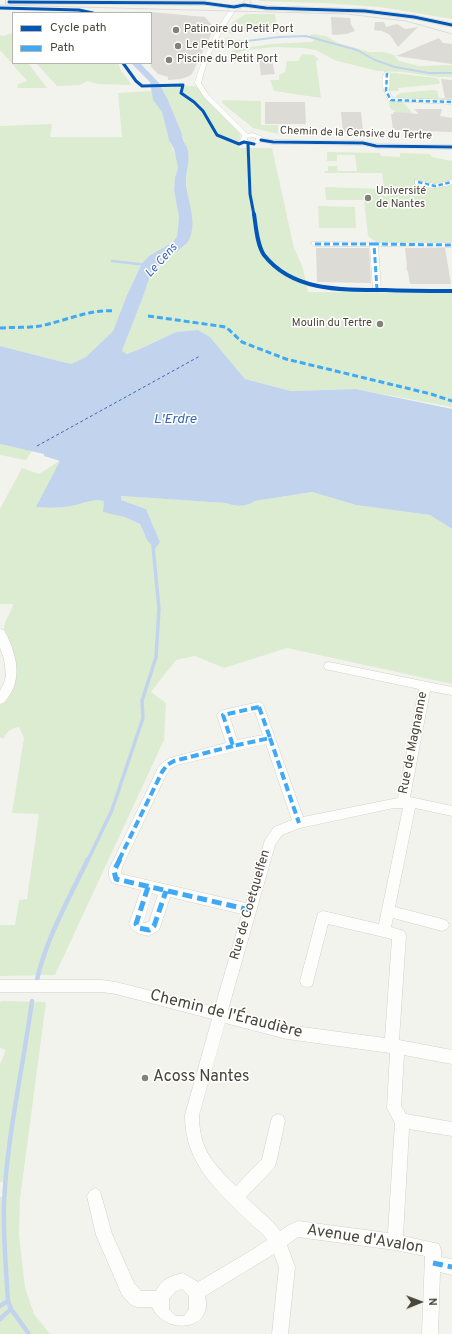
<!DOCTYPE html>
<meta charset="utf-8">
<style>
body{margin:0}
#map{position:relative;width:452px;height:1334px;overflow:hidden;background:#f3f3ee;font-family:Overpass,sans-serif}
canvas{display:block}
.legend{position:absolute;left:12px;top:12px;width:140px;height:52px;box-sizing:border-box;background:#fff;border:1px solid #b6b5b0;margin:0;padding:5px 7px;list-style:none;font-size:12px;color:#494539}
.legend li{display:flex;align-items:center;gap:8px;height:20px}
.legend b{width:20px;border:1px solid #b6b5b0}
.north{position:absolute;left:400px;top:1282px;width:40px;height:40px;-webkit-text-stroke:3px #fff;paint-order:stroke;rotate:89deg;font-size:11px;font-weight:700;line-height:16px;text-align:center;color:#494539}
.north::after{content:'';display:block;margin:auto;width:14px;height:18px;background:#494539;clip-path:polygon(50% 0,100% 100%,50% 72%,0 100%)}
</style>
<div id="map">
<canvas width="452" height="1334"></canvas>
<ul class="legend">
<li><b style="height:5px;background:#0057b8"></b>Cycle path</li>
<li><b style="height:5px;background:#3fa9f5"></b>Path</li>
</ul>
<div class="north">N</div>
</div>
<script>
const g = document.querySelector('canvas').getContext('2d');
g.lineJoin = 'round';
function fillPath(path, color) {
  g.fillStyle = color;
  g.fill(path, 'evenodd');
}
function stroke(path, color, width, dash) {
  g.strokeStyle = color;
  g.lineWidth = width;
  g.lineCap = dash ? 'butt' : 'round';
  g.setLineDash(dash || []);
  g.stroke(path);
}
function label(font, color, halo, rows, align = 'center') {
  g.font = font + ' Overpass,sans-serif';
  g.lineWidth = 3;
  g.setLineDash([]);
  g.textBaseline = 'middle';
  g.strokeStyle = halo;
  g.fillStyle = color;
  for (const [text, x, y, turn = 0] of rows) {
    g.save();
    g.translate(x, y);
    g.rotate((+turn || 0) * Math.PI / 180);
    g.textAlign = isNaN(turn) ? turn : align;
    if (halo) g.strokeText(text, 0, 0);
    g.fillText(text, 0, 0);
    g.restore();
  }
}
fillPath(new Path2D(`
 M259 0H452V19L380 7 322 3 258 1Z
 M246 14H275L277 27 247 30 233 34 227 32 233 22Z
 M13 33V63H28L47 88H17L18 84 27 81 0 50V35L3 36Z
 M312 34 326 36 338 43 369 52H384L394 55 399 61 419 66 452 65V77H438L403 72 377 71 334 60 316 50 303 48 275 47 246 50 235 54 231 52 234 50 270 44 312 42 314 40 310 36Z
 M227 37 232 38 233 40H242L246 44C238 48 230 49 221 47Z
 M302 54 314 55 319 60 316 61 321 98 274 91 270 80H279V75L285 72 287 61H298Z
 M36 63H118L121 71 132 85 98 84 87 81 80 85 57 86Z
 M394 73 437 78 440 82 439 84 398 88 399 91H390V74Z
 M196 86 240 134 239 148H272L294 248 303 268 308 292 452 293V407L356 389 291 391 245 379 210 337 198 330 176 332 140 349 127 354 122 351 146 289 147 281 154 272 174 253 185 246 192 230 186 180 188 168V151L168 100 161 87Z
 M434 90 437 91 439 98H452V101L419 100 418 98H409V100L397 99 396 96 400 93Z
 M152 91 153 100 162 111 168 136 176 158 178 168 175 177 174 190 179 218 177 236 173 242 149 256 142 263 127 295 113 331 86 357 71 364 0 346V126L52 124 50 137H122L118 93Z
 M223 100 261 101V125H278V134L253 128 222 103Z
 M389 102H403L413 114 397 113 390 108Z
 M327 152 380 153 381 156 400 157V153L430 154 432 157 452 161V242H376L368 236 364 200H326L325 187 384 189 382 173H325L324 171H328V166H337L338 171H357L355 155H337V161H327Z
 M318 206 355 207 356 228H319Z
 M0 444 32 451 26 460 0 455Z
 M61 460 37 507C49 508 59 508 71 506 83 504 93 498 105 501L104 512 124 517 140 524 147 540 160 542 146 509 121 500V496L226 503C236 507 245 507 255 501L312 492 356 505 430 515 452 529V684L287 648 224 668 195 656 176 660 151 692 166 703 164 740 55 975 0 976V925H15L19 900 27 899 39 814 12 813 24 738 19 727C13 728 6 731 4 738H0V705C18 685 20 673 11 648 9 642 5 636 4 630 3 621 12 613 13 604H0V509L22 468 39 474Z
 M2 1001 46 1002 20 1199 19 1235 25 1287 34 1314 50 1334H0V1197L4 1196 5 1181 0 1182V1064L6 1050 0 1048V1002Z`), '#dcecd0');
fillPath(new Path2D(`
 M131 63H140L159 83 168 100 182 134C182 141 187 145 188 151 190 162 186 172 186 182 187 200 198 222 189 240 185 247 179 249 173 254 161 263 148 274 146 289L122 351 127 354 140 349 176 332 198 330 210 337 245 379 291 391 356 389 452 409V529L430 515 356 505 312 492 255 501C245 507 236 507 226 503L121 496V500L146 509 160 542 155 549 147 540 140 524 124 517 103 512 104 501C92 498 83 504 71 506 59 508 48 508 36 507L60 461 44 456V454L0 444V346L71 364 86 357 113 331 127 295 142 263 149 256 173 242 177 236 179 218 174 190 175 177 178 168 174 149 169 140 162 112 153 100 150 82Z`), '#c2d4ed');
stroke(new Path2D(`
 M223 44 279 37 306 36 357 50 375 60 395 67 429 73H452`), '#c2d4ed', 2);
stroke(new Path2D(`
 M112 261 147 265`), '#c2d4ed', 2.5);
stroke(new Path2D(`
 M88 860 112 810 143 718 142 701 156 657 159 609 153 546`), '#c2d4ed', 3.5);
stroke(new Path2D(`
 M36 984C45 940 69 899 88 859
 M0 1306 8 1301
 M0 1319 11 1309
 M29 1334 11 1309 8 1301C6 1269 3 1236 4 1203 7 1136 23 1068 32 1001`), '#c2d4ed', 4.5);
stroke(new Path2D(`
 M37 446 200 356`), '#3868af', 1, [3, 2.5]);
fillPath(new Path2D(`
 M151 12 205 17 212 25 213 30 192 74 189 76 181 79 168 80V77L158 74 151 67Z
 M331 17 350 18 351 24 355 31 346 34 332 35Z
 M375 22H384L386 27 397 24 405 29 418 27 398 47 390 35 382 31 374 30Z
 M439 38 443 43 452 44V64L396 56Z
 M259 60H272L275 74 261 75Z
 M441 79 452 80V98H445Z
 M265 102H305L306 124H265Z
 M414 109H442L440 116 452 118V132L393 130 391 114H394L393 112 419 114Z
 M341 112H361L363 132H343Z
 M316 248H369L371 283 317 282Z
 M405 248H445L451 284H410L408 272 406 268 407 266Z`), '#dcdbd6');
const minor = new Path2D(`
 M235 5 238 7C222 29 207 56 201 83L208 94 248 134 252 133 261 136 263 138 273 140 363 141 376 144 452 145V149L376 148 363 145 273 144C270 144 266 142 262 142 253 143 249 148 240 141L242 135 204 97 195 83C198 68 223 12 235 5ZM252 137 256 138V140L250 142 247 140V138Z
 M385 72 390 73 389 91 393 98 452 100V104L389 101C384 93 379 81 385 72Z
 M415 180 435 184 452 180V184C439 189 428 189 415 184Z
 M312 242 452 243V247L378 246 381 290 377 292 373 290 370 246H315L311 244Z
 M0 629 4 630C15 650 23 676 9 696 6 700 5 703 0 704V691L4 683 6 675 4 659 0 648Z
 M329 662 452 687V695L430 691 410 797 452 806V816L415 808 395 907 442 919 447 921 449 925 447 929 442 931 393 918 391 927 404 931 406 935 399 1040 452 1050V1064L404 1055 401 1106 406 1114 452 1122V1136L409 1129 403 1236 439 1244 441 1250V1257L452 1259V1275L440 1272 438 1334H422L425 1256 395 1250 298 1237 287 1245 295 1267 288 1334H272L279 1267 274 1254 205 1296C214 1333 163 1334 152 1307H137L131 1305 122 1295 96 1235 87 1196 90 1191 95 1188 100 1191 112 1234 134 1283 141 1291H156C162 1279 170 1276 183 1273L198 1282 255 1248 267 1240C262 1232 256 1229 250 1223 217 1190 185 1165 185 1115L212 1019 116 994 102 992H0V980H102L116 982 215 1007 242 914 170 897 159 930 149 936C139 934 134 933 129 924L141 890 112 883 109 876V869L158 768 163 762 170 758 226 743 217 715 219 712 223 710 259 702 263 704 303 817 398 798 419 689 325 669 324 666 325 663ZM255 712 263 735 237 740 230 718ZM266 744 292 820 274 827 265 840 246 903 121 874 122 867 166 775 171 768 177 765ZM394 808H403L379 924 323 911 318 913 300 981 302 986 307 987 312 986 328 924 392 939 385 1038 287 1025 228 1010 275 845 282 835 300 828ZM152 893 158 895 149 922 143 923ZM225 1023 287 1039 390 1053 387 1108 395 1123 388 1233 298 1221 287 1226 280 1231C271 1218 257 1209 246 1197L274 1168 276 1163 285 1121 283 1116 278 1114 273 1116 271 1121 262 1159 236 1186C213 1163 199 1150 199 1115ZM182 1289 189 1296V1309L184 1316H176L169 1310V1299L176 1291Z`);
const major = new Path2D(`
 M6 0 204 1C215 2 238 10 245 0H251L250 4 266 6 365 9 414 15 452 23V27L414 19 365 13 266 10 245 7 236 9 204 5 9 4H6Z`);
stroke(minor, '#d1d0cb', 1);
stroke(major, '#d4d1bc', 1);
fillPath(minor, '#fdfdfc');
fillPath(major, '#f1f0e6');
stroke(new Path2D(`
 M0 5 347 14 406 21 452 34`), '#dadada', 1);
stroke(new Path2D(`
 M387 73 386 91 391 100 452 102
 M418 182 435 186 452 182`), '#3fa9f5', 2.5, [4.5, 2.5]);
stroke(new Path2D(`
 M315 244H374
 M377 290 374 244 452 245
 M148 316 226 327 242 342 286 359 431 394 452 401
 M0 328C13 327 27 328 40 326 66 321 88 309 115 311`), '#3fa9f5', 3, [6, 3]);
stroke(new Path2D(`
 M259 707 270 738 233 746 223 715Z
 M270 738 299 823
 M119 860 162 772 167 765 174 761 233 746`), '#3fa9f5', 4, [8, 4]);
stroke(new Path2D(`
 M120 859 114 871 116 879 250 910
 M148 887 136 924 139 928 149 930 154 926 166 891
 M433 1263 452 1267`), '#3fa9f5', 5, [10, 5]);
stroke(new Path2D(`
 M9 2 204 3 234 7 244 5 266 8 365 11 414 17 452 25
 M0 8 79 10 93 13
 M123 63 136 81 142 86 183 85 181 93 194 102 203 111 217 135 239 144 244 142 254 144
 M261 140 273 142 363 143 376 146 452 147
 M248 144 250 194 254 215`), '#0057b8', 3);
stroke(new Path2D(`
 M254 214C256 227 257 245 264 255 293 292 343 290 385 290 407 291 430 291 452 291`), '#0057b8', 4);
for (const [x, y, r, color] of [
 [176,30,4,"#848278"],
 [178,46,4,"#848278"],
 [169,60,4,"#848278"],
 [368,198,4,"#848278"],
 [380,324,4,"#848278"],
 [145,1078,4,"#848278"]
]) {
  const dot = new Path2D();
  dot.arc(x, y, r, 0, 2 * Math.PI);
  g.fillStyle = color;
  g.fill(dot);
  stroke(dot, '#fff', 1.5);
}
label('11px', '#494539', '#fff', [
 ["Patinoire du Petit Port",184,30],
 ["Le Petit Port",186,46],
 ["Piscine du Petit Port",177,60],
 ["Université",376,192],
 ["de Nantes",376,205],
 ["Moulin du Tertre",372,324,"right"]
], 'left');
label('11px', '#494539', '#fff', [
 ["Chemin de la Censive du Tertre",356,134,2]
]);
label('italic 12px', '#3868af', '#fff', [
 ["Le Cens",162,261,-48]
]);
label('13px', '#494539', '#fff', [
 ["Rue de Magnanne",414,743,-79],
 ["Rue de Coetquelfen",251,905,-74]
]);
label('italic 14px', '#3868af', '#fff', [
 ["L'Erdre",175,420]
]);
label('16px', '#494539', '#fff', [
 ["Chemin de l'Éraudière",226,1015,14],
 ["Avenue d'Avalon",365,1240,9]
]);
label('16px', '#494539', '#fff', [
 ["Acoss Nantes",153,1078]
], 'left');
</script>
